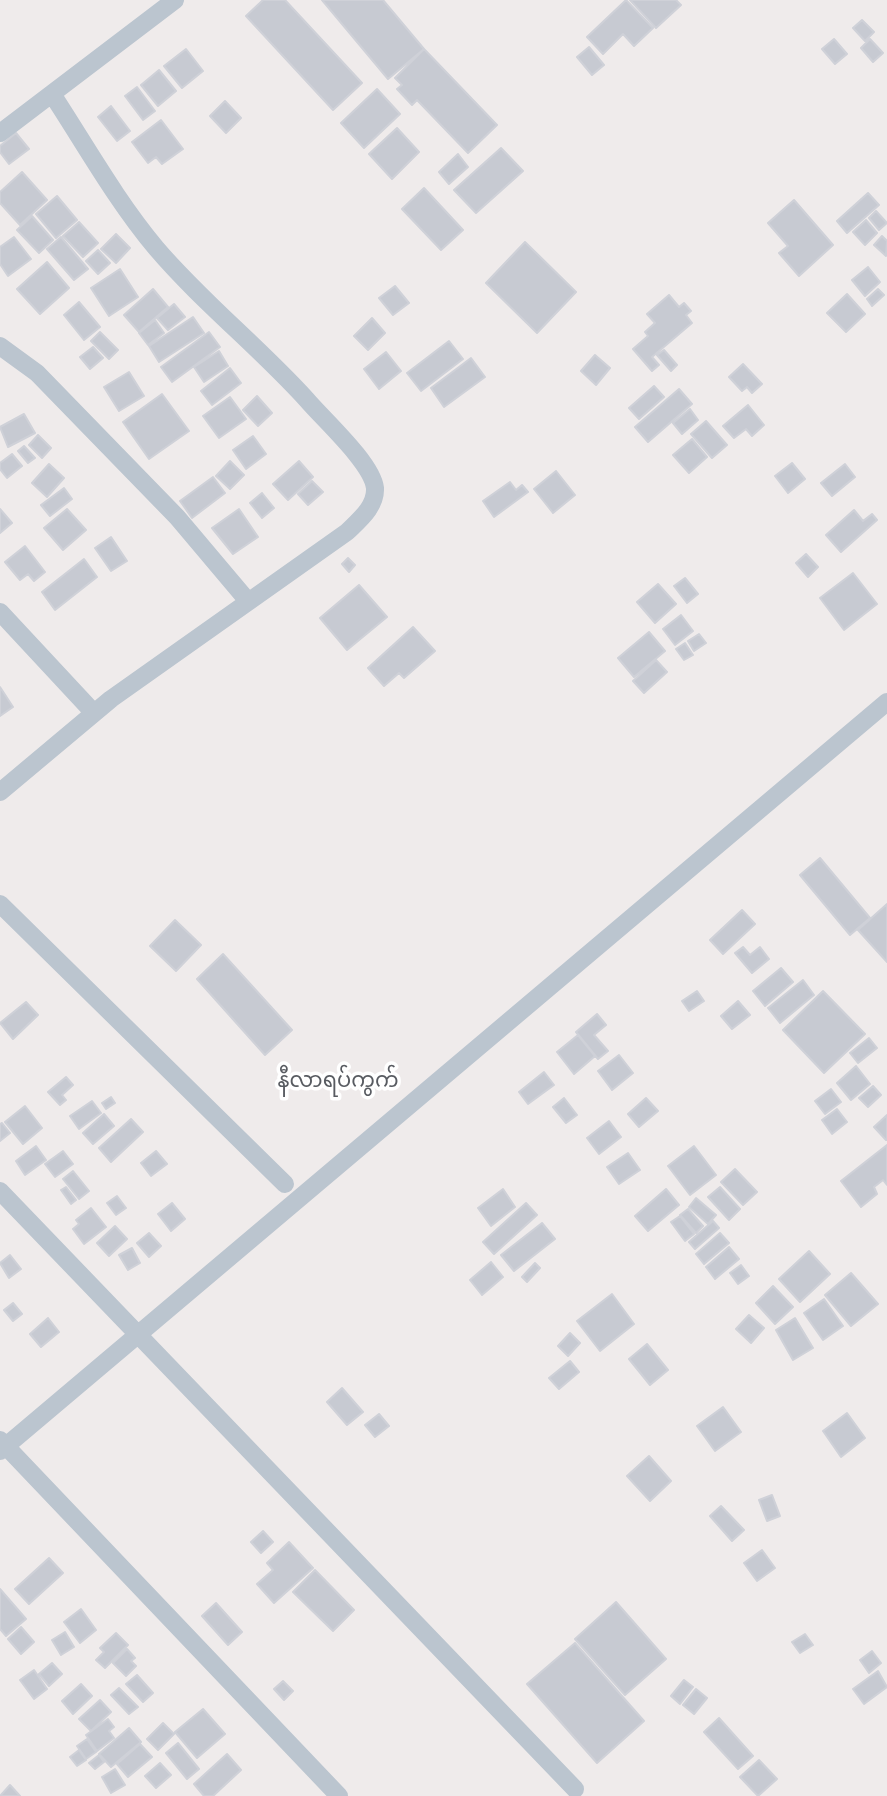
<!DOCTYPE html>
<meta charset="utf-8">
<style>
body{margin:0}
canvas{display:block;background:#efebeb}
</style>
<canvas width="887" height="1796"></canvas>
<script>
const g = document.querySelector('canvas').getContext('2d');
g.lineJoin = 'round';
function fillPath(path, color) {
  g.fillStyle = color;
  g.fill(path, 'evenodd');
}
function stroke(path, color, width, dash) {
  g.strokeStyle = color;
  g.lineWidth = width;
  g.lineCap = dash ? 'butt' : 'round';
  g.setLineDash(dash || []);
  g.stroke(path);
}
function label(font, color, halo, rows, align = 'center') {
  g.font = font + ' "DejaVu Sans","Noto Sans Myanmar",sans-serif';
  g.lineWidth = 7;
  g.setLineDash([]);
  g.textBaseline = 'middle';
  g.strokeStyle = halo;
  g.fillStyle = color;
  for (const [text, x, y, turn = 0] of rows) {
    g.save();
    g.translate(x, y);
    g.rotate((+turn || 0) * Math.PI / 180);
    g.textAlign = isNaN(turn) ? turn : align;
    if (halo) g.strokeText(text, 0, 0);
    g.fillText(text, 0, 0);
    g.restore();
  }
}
const building = new Path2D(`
 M263 0H285L362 83 333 110 246 16Z
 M322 0H383L424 49 388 79Z
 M626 0 653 28 634 46 623 34 603 54 587 37Z
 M630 0H676L681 5 656 28Z
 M862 20 874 32 865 41 853 28Z
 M834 39 847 54 835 64 822 49Z
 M870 39 883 53 873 62 861 48Z
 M589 47 604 65 592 75 577 57Z
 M186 49 203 71 182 88 164 66Z
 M424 49 497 125 468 153 417 100 412 105 397 89 402 85 395 78Z
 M159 70 176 91 158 106 141 85Z
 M137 87 155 111 143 120 125 96Z
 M377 89 400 114 364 148 341 123Z
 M225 101 241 118 226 133 210 116Z
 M111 106 130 131 117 141 98 117Z
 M161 120 183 149 162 164 156 157 148 163 132 142Z
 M397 128 419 152 392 179 369 154Z
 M16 133 29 149 9 164 0 152V146Z
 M501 148 523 171 476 213 454 190Z
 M458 154 468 167 449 184 439 172Z
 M22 172 47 200 20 225 0 203V192Z
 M424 188 463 230 441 250 402 209Z
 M868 193 879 205 847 233 837 221Z
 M57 196 77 220 56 238 36 214Z
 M794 200 833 245 799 276 779 253 788 246 768 223Z
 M876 211 887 223 879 230 869 218Z
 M32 216 53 240 39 253 17 230Z
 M866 220 877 233 865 245 853 232Z
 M79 222 98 243 83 257 63 236Z
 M116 234 130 248 116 263 101 249Z
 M882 236 887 241 886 256 874 245Z
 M14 237 31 259 8 276 0 264V247Z
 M61 237 88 269 74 280 47 249Z
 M525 242 576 292 537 333 486 283Z
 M98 250 110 263 98 274 86 261Z
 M47 262 69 288 40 314 17 289Z
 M868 267 880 282 865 296 852 280Z
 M120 269 138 297 109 316 91 288Z
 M395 286 409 303 393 315 379 298Z
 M153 289 168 307 139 332 124 315Z
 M878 289 884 295 872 306 867 299Z
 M847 294 865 314 846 332 827 313Z
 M669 295 679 307 684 303 691 311 686 315 692 323 652 357 659 365 652 371 633 349 648 336 645 332 655 323 647 314Z
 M79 302 100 327 84 340 64 315Z
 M174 304 185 317 168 330 157 318Z
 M193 317 204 333 159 362 149 346Z
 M372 318 385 333 368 350 354 336Z
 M155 320 164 333 148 345 139 333Z
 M100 332 118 350 109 359 91 341Z
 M209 332 220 347 172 382 161 367Z
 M449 341 463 359 421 391 407 373Z
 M93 347 103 358 90 369 80 357Z
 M664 350 677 365 671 371 657 355Z
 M219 351 228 366 204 382 194 367Z
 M386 352 401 371 379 389 364 369Z
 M595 355 610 368 596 385 581 371Z
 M471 358 485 377 444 407 431 388Z
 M743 364 762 384 752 393 747 387 742 391 729 377Z
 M230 368 241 383 212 405 201 391Z
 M129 372 144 396 119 411 104 387Z
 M654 386 664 397 639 419 629 408Z
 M679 389 692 404 648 442 635 427Z
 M162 394 189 431 149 459 123 422Z
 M257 396 272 413 258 426 243 410Z
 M230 397 246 419 219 438 203 416Z
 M748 405 764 425 752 436 746 429 734 438 723 426Z
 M690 409 698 420 682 434 673 423Z
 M24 414 35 433 8 447 0 427Z
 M706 421 727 445 712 458 691 434Z
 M38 435 51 448 42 458 29 445Z
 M253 436 266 454 246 469 233 450Z
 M692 439 707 457 689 473 673 455Z
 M24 446 35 458 28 463 18 451Z
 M12 454 22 466 7 478 0 469V463Z
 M230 461 244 475 230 489 216 476Z
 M299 461 313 477 288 500 273 484Z
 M792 463 805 479 788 493 775 476Z
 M49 464 64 478 47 497 32 483Z
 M845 464 855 477 832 496 821 483Z
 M556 471 575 495 553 513 534 489Z
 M213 477 225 493 192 518 180 501Z
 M312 481 323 492 308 505 298 494Z
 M510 482 516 490 522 485 528 492 494 517 483 501Z
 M64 488 72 499 50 516 41 505Z
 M262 493 274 508 262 518 250 503Z
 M0 509 12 523 0 533Z
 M67 509 86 530 63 550 44 528Z
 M239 509 258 537 233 554 212 528Z
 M854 510 863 521 872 514 877 520 841 552 826 535Z
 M111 537 127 561 111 571 95 548Z
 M25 546 45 572 34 581 28 574 20 580 5 562Z
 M806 554 818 567 808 577 796 563Z
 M348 558 355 565 349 572 342 564Z
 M84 559 97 577 55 610 42 592Z
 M853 573 877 604 844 630 820 598Z
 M685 578 698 594 687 603 674 586Z
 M658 584 676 604 655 623 637 602Z
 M359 585 387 617 347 650 320 618Z
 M681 615 693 631 675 645 663 629Z
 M413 627 435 651 404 678 399 673 384 686 368 668Z
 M649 632 665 651 634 677 618 658Z
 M699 634 706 643 694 651 688 641Z
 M685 643 693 655 684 660 676 649Z
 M656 660 667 672 644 693 633 681Z
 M0 687 13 707 0 716Z
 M820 858 870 918 850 935 800 875Z
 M887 904V962L858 930Z
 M742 910 755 924 723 954 710 940Z
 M175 920 201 945 176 971 150 946Z
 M743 947 750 955 760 947 769 959 752 973 735 953Z
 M223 954 292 1030 265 1055 197 979Z
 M781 968 793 982 765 1006 753 991Z
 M803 980 814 995 780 1023 768 1008Z
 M697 991 704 1001 689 1011 682 1001Z
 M823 991 865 1034 824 1073 783 1030Z
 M738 1001 750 1015 732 1029 721 1016Z
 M26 1002 38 1015 13 1039 0 1023Z
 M597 1014 606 1025 594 1035 608 1051 598 1059 576 1032Z
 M578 1035 595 1056 574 1074 557 1052Z
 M869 1038 877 1048 858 1063 850 1053Z
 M619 1055 633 1073 612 1090 598 1071Z
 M856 1066 870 1084 851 1100 837 1083Z
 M544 1072 554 1085 528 1104 519 1092Z
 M66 1077 73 1085 62 1095 66 1100 60 1105 48 1092Z
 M873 1086 881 1095 868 1107 859 1098Z
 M831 1089 841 1102 825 1114 815 1101Z
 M111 1097 115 1103 106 1109 102 1103Z
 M564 1098 577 1115 566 1123 553 1107Z
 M646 1098 658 1111 639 1127 628 1114Z
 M92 1101 101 1113 79 1129 70 1116Z
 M25 1106 42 1128 23 1144 5 1122Z
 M837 1109 847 1122 832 1134 822 1120Z
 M104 1114 114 1126 93 1144 83 1133Z
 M887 1115V1140H886L874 1127Z
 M131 1119 143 1132 111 1162 99 1148Z
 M609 1121 621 1137 599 1154 587 1138Z
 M2 1123 10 1133 0 1141V1124Z
 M887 1145V1185L883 1180 874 1187 877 1194 861 1207 841 1181Z
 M36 1146 46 1160 25 1175 16 1161Z
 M694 1146 716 1175 690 1195 668 1166Z
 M63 1151 73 1164 55 1177 45 1164Z
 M156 1151 167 1164 151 1176 141 1163Z
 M628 1153 640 1170 619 1184 607 1167Z
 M735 1169 757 1192 743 1205 721 1182Z
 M73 1171 89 1191 79 1199 63 1179Z
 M66 1187 76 1200 71 1204 61 1190Z
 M720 1187 740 1209 729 1220 708 1197Z
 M503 1189 515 1207 491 1226 478 1208Z
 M666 1189 679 1205 648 1231 635 1216Z
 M117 1196 126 1208 116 1215 107 1203Z
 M696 1198 716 1215 708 1224 689 1207Z
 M172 1203 185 1219 171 1231 158 1214Z
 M526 1203 537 1215 494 1254 483 1242Z
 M91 1208 106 1227 84 1244 73 1229 79 1224 76 1220Z
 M688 1209 703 1226 696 1233 680 1215Z
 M680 1216 694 1234 685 1241 671 1222Z
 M713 1221 719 1228 695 1249 689 1242Z
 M542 1223 555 1239 514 1271 501 1255Z
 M115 1226 127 1239 109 1256 97 1243Z
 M149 1233 161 1246 149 1257 137 1243Z
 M720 1233 729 1243 704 1264 696 1254Z
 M729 1247 739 1259 715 1279 706 1267Z
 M132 1248 140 1263 128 1270 119 1255Z
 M809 1251 830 1274 800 1302 779 1279Z
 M10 1255 21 1269 9 1278 0 1263Z
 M491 1262 503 1277 482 1295 470 1280Z
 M535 1263 540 1268 527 1282 522 1277Z
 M741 1265 749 1276 738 1284 730 1273Z
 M851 1273 878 1304 851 1326 825 1295Z
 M773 1286 793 1307 775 1324 756 1303Z
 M612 1294 634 1324 600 1351 577 1321Z
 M824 1299 843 1326 823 1340 804 1313Z
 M13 1303 22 1314 13 1321 4 1310Z
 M749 1315 764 1328 751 1343 736 1329Z
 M48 1318 59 1332 41 1347 30 1334Z
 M795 1318 813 1348 793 1360 776 1330Z
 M570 1333 580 1343 568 1356 558 1346Z
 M647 1344 668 1370 650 1385 629 1359Z
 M570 1361 579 1372 559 1389 549 1378Z
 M342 1388 363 1412 347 1425 327 1402Z
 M723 1407 741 1432 715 1451 697 1426Z
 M847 1413 865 1438 841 1457 823 1431Z
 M379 1414 389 1426 375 1437 365 1425Z
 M649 1456 671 1481 650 1501 627 1476Z
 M772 1495 780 1516 767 1521 759 1500Z
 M721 1506 744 1530 732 1541 710 1516Z
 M263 1531 273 1542 261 1553 251 1542Z
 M289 1542 313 1568 274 1603 257 1584 273 1570 267 1563Z
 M762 1550 775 1568 757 1581 744 1563Z
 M49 1558 63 1573 29 1604 15 1589Z
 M315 1570 354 1610 333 1631 293 1592Z
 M0 1589 26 1619 6 1636 0 1629Z
 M616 1602 666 1659 625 1695 575 1639Z
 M216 1603 242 1632 228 1645 202 1616Z
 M81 1609 96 1630 80 1643 64 1622Z
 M21 1627 34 1642 21 1654 8 1639Z
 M65 1632 74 1647 61 1655 52 1640Z
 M116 1633 128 1645 105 1668 96 1660 104 1652 100 1648Z
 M805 1634 813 1645 800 1653 792 1642Z
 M575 1643 644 1721 597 1763 527 1684Z
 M127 1649 135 1658 131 1661 136 1666 126 1676 113 1663Z
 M872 1651 881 1663 869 1673 860 1660Z
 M52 1663 62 1674 49 1686 39 1674Z
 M34 1670 47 1689 34 1699 20 1680Z
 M878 1671 887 1687 864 1704 853 1689Z
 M137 1675 153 1693 143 1702 126 1684Z
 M684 1680 693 1687 680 1704 671 1696Z
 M283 1681 293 1691 284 1700 274 1689Z
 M81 1684 92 1696 73 1714 62 1701Z
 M119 1688 138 1707 129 1714 111 1695Z
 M696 1689 707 1698 694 1714 683 1705Z
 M100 1700 111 1712 91 1731 79 1719Z
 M203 1709 225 1734 197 1758 175 1732Z
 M719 1718 753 1756 738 1769 704 1732Z
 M108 1719 114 1727 109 1731 114 1738 97 1751 86 1735Z
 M163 1723 174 1734 158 1750 147 1739Z
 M129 1728 141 1742 111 1767 99 1754Z
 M87 1739 96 1752 86 1759 77 1746Z
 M178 1743 199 1769 187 1779 166 1753Z
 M140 1744 152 1757 128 1777 117 1764Z
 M79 1750 86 1760 77 1766 70 1757Z
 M227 1754 241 1770 213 1796H204L194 1784Z
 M99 1755 104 1762 95 1769 89 1763Z
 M759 1760 777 1779 758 1796 740 1777Z
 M160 1763 171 1775 156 1788 145 1776Z
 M115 1769 125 1785 111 1793 102 1777Z
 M10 1785 20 1796H0Z`);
fillPath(building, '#c7cad2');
stroke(building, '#cfd1d8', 2);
stroke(new Path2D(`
 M0 133 175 0
 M0 346 37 373 177 517 247 600
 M0 612 94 713
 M0 792 111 699 347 532C359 520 376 507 375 488 372 463 324 420 307 400 259 347 202 302 156 248 116 200 86 146 52 94
 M0 904 285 1184
 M0 1191 575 1789
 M0 1440 339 1796
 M0 1451 887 702`), '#bbc5cf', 18);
label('21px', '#585b61', '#fff', [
 ["နီလာရပ်ကွက်",338,1082]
]);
</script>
